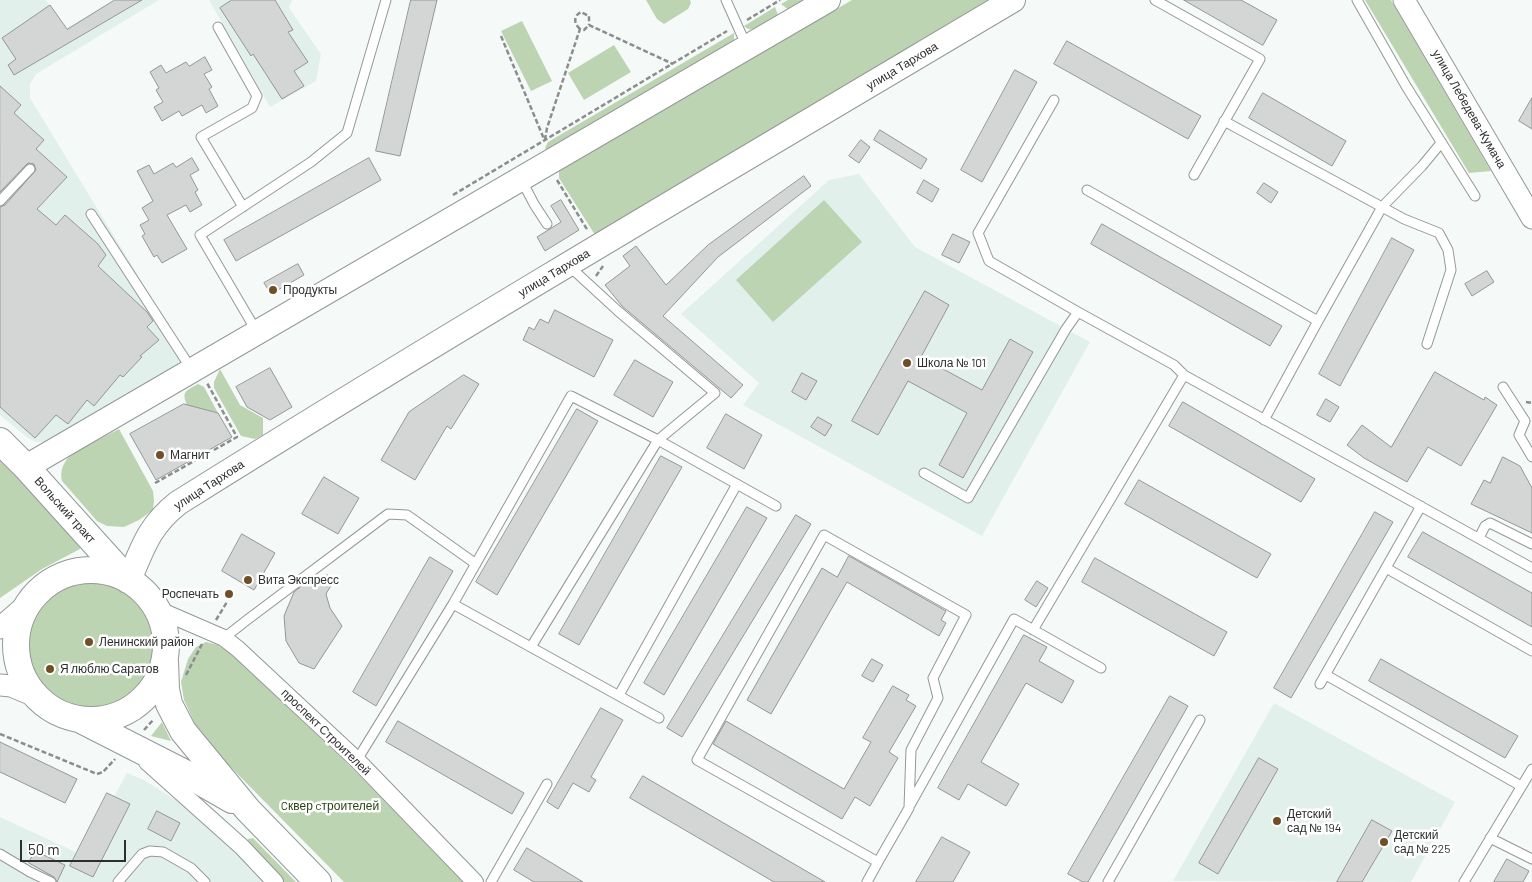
<!DOCTYPE html>
<meta charset="utf-8">
<style>
body{margin:0}
#map{position:relative;width:1532px;height:882px;overflow:hidden;background:#f5f9f8;font-family:Barlow,sans-serif}
canvas{display:block}
.scale{position:absolute;left:20px;top:840px;width:106px;height:22px;box-sizing:border-box;border:2px solid #2d2e2e;border-top:0;padding-left:6px;font-size:15px;line-height:18px;white-space:nowrap;color:#2d2e2e;-webkit-text-stroke:4px #fff;paint-order:stroke}
</style>
<div id="map">
<canvas width="1532" height="882"></canvas>
<div class="scale">50 m</div>
</div>
<script>
const g = document.querySelector('canvas').getContext('2d');
g.lineJoin = 'round';
function fillPath(path, color) {
  g.fillStyle = color;
  g.fill(path, 'evenodd');
}
function stroke(path, color, width, dash) {
  g.strokeStyle = color;
  g.lineWidth = width;
  g.lineCap = dash ? 'butt' : 'round';
  g.setLineDash(dash || []);
  g.stroke(path);
}
function label(font, color, halo, rows, align = 'center') {
  g.font = font + ' Barlow,sans-serif';
  g.lineWidth = 5;
  g.setLineDash([]);
  g.textBaseline = 'middle';
  g.strokeStyle = halo;
  g.fillStyle = color;
  for (const [text, x, y, turn = 0] of rows) {
    g.save();
    g.translate(x, y);
    g.rotate((+turn || 0) * Math.PI / 180);
    g.textAlign = isNaN(turn) ? turn : align;
    if (halo) g.strokeText(text, 0, 0);
    g.fillText(text, 0, 0);
    g.restore();
  }
}
fillPath(new Path2D(`
 M0 0H46L66 29 115 0H159L36 74 30 84V98L190 361 46 442H36L28 438 0 415Z
 M209 0H292L289 8 321 54 316 81 270 107Z
 M859 174 915 247 1090 342 982 536 743 405 759 383 681 314 829 180Z
 M1274 703 1455 802 1411 882 1173 881Z
 M127 773 144 780 190 809 219 834 264 882H0V817L82 855Z`), '#e2f0ec');
fillPath(new Path2D(`
 M646 0H690L691 3 688 9 664 24 657 19Z
 M788 0H804L803 2 789 10 781 4Z
 M852 0H991L595 235 559 178V171Z
 M1365 0H1391L1491 171 1469 173Z
 M775 7 778 15 777 18C767 23 754 36 744 26Z
 M522 21 552 81 531 91 501 31Z
 M734 33V43L547 153 545 148 548 142Z
 M614 45 631 72 584 100 568 73Z
 M824 200 862 242 773 322 736 280Z
 M220 369 240 405 263 418V435L255 439 241 436 214 388V382Z
 M198 384 204 387 218 413 187 405C181 391 186 391 198 384Z
 M119 429 153 491 154 500 153 510 139 520 124 527 107 526 97 521 62 481C60 473 62 466 67 459 74 451 108 435 119 429Z
 M0 455 82 544 80 549 42 569 0 598Z
 M27 646a64 64 0 1 1 128 0a64 64 0 1 1-128 0Z
 M206 642 218 645 230 653 351 767 463 882H344L201 737 184 700 181 682 188 659 196 647Z
 M162 722 171 741 151 736Z
 M253 838 296 882H284L246 843 248 839Z`), '#bdd4b2');
const building = new Path2D(`
 M115 0H142L14 75 8 65 16 59 2 38 50 5 67 29Z
 M232 0H275L293 30 288 32 308 62 294 71 304 86 282 99 253 54 251 56 220 8Z
 M411 0H437L400 156 376 151Z
 M1184 0H1241L1277 20 1263 45Z
 M1067 41 1201 116 1188 139 1054 64Z
 M205 57 212 70 204 74 212 87 209 89 218 106 206 113 202 105 182 116 179 111 162 121 154 107 163 102 156 90 159 88 150 72 161 65 166 73 186 62 189 66Z
 M1015 70 1037 82 982 182 961 170Z
 M0 86 21 105 14 113 44 140 36 149 67 177 37 209 56 225 65 215 98 244 106 255 98 266 147 312 153 321 147 327 159 340 140 356 142 357 123 377 120 375 94 406 87 400 68 424 56 415 35 438 0 407V207L5 205 36 170 34 164 28 163 0 192Z
 M1263 93 1346 141 1332 166 1249 118Z
 M1532 98V129L1519 121Z
 M880 130 927 159 921 169 874 140Z
 M861 140 870 147 859 163 849 156Z
 M192 158 199 170 190 175 198 190 195 192 202 205 190 212 186 205 167 215 187 249 162 263 157 255 154 257 142 236 145 234 140 225 149 220 142 208 153 201 137 171 149 165 154 174 173 163 176 167Z
 M369 158 381 180 236 261 224 240Z
 M804 176 811 186 718 257 663 316 743 385 731 398 622 306 605 285 630 266 623 256 636 246 666 285 708 245Z
 M924 180 939 189 932 202 917 193Z
 M1264 183 1278 192 1271 203 1257 193Z
 M561 200 579 230 545 251 537 237 561 222 551 206Z
 M1102 224 1282 326 1270 346 1091 244Z
 M953 234 970 242 959 263 942 255Z
 M1392 238 1414 250 1340 386 1319 374Z
 M298 264 304 275 271 294 264 283Z
 M1487 271 1494 282 1472 296 1465 284Z
 M925 291 949 305 921 357 982 390 1010 339 1033 352 963 478 939 465 967 413 908 381 878 435 852 421Z
 M555 310 613 340 594 377 523 340 529 327 534 330 540 319 548 323Z
 M635 360 673 382 653 417 614 395Z
 M270 368 292 407 270 420 247 407 236 387Z
 M1435 372 1484 400 1485 397 1497 405 1461 466 1428 447 1407 482 1364 458 1347 445 1362 425 1391 447Z
 M802 373 817 381 806 400 792 392Z
 M464 375 479 384 451 429 447 426 415 480 381 460 409 412Z
 M1326 399 1339 407 1330 422 1317 415Z
 M1183 402 1315 479 1301 502 1169 426Z
 M184 404 218 413 232 437 156 480 130 434Z
 M577 409 598 421 497 595 476 582Z
 M726 414 762 435 744 469 707 448Z
 M818 417 832 425 825 436 811 427Z
 M661 456 682 467 579 645 559 634Z
 M1503 457 1520 466 1532 488V533L1471 504 1484 480 1490 483Z
 M324 477 359 498 338 534 302 514Z
 M1139 480 1271 554 1257 578 1125 504Z
 M747 507 767 518 664 695 644 683Z
 M1375 512 1393 522 1291 698 1274 688Z
 M796 515 811 524 682 737 667 728Z
 M1423 532 1532 593V627L1408 557Z
 M242 534 275 553 254 590 222 571Z
 M849 556 946 611 941 620 946 623 939 636 847 582 771 714 747 700 822 568 837 577Z
 M430 557 453 571 376 706 353 692Z
 M1095 558 1227 632 1214 656 1082 582Z
 M328 575 333 582 326 594 330 608 342 626 314 669 299 663 286 641 284 616 294 592 303 585Z
 M1037 581 1048 588 1036 607 1025 600Z
 M1024 635 1047 647 1039 661 1074 681 1062 703 1026 683 981 762 1019 784 1006 806 968 784 959 800 938 788Z
 M872 659 883 665 873 682 862 676Z
 M1381 659 1518 736 1505 758 1369 681Z
 M893 686 909 695 906 700 916 706 889 752 898 758 870 806 855 797 842 819 713 744 726 721 844 789 871 742 863 738Z
 M1170 696 1188 706 1088 882H1083L1068 874Z
 M601 708 623 720 591 777 596 780 589 792 573 783 558 809 547 802Z
 M398 721 524 793 512 814 386 742Z
 M0 742 77 779 65 803 0 772Z
 M1259 758 1278 769 1218 874 1199 863Z
 M643 776 825 882H774L630 798Z
 M107 793 130 804 93 877 70 866Z
 M157 811 180 823 171 841 148 829Z
 M1372 820 1392 831 1362 882H1337Z
 M942 837 970 852 953 882H916Z
 M527 848 583 882H534L514 870Z
 M35 851 65 865 57 882 54 877 29 863Z
 M1507 859 1529 871 1523 882H1494Z`);
fillPath(building, '#d3d6d4');
stroke(building, '#949795', 1);
const service = new Path2D(`
 M726 0 747 47
 M1155 0 1260 59 1194 175
 M1357 0 1406 86 1475 196
 M218 27 257 96 252 108 201 137 243 207
 M1054 100 978 233 989 261 1078 312 1174 365 1184 375 1532 568
 M1224 121 1404 219 1439 233 1448 250 1451 270 1427 344
 M521 179 534 204 547 224
 M1087 190 1318 321
 M0 201 30 169
 M91 214 192 370
 M257 332 200 235 311 162 347 133 386 0
 M1503 387 1525 421 1519 435 1532 457
 M1264 420 1318 321 1382 207 1422 166 1441 143
 M924 473 968 498 1066 329 1078 312
 M1479 538 1485 526 1490 523 1532 544
 M1386 568 1532 651
 M453 604 659 718
 M1033 630 1184 375
 M224 638 247 620 388 514 407 515 476 564
 M531 647 658 440 715 393 618 311 569 266
 M1326 675 1521 786
 M1320 684 1421 506
 M619 695 737 484
 M357 760 453 604 571 396 658 440 776 506
 M910 805 1014 619 1101 668
 M1490 838 1532 859
 M0 854 30 872 51 882
 M118 882 142 854 150 851 163 852 191 868 205 882
 M491 882 547 784
 M867 882 878 862 697 760 824 535 966 615 933 678 938 698 911 750 909 808 878 862
 M1108 882 1200 720
 M1464 882 1532 769`);
const minor = new Path2D(`
 M157 609 224 638 238 649 357 760 475 882
 M147 762 242 847 275 882`);
const tertiary = new Path2D(`
 M1404 0 1532 218
 M0 628 31 601
 M0 685 11 686 35 696`);
const secondary = new Path2D(`
 M26 467 828 0
 M129 580C143 547 149 526 178 503 454 330 733 166 1013 0`);
const primary = new Path2D(`
 M0 441 26 467 128 580
 M16 645a75 75 0 1 1 150 0a75 75 0 1 1-150 0Z
 M165 662 166 689 169 704 183 731 248 810 318 882
 M81 720 183 772 232 800`);
stroke(service, '#949897', 11);
stroke(minor, '#949897', 18);
stroke(tertiary, '#949897', 23);
stroke(secondary, '#949897', 26);
stroke(primary, '#949897', 28);
stroke(new Path2D(`
 M747 20 780 0
 M580 29C574 24 573 16 581 12L589 16V25
 M501 36 544 139
 M545 140 547 128 580 29 584 30 589 25 673 64
 M557 180 588 231
 M453 195 727 31
 M596 276 603 266
 M1526 402 1532 403
 M155 483 237 437 207 383
 M216 620 227 602
 M186 675 202 644
 M144 730 154 719
 M0 734 97 774 103 772 115 759`), '#8c8e8e', 2.5, [5, 2.5]);
stroke(service, '#fff', 9);
stroke(minor, '#fff', 16);
stroke(tertiary, '#fff', 21);
stroke(secondary, '#fff', 24);
stroke(primary, '#fff', 26);
for (const [x, y, r, color] of [
 [273,290,5,"#704f26"],
 [907,363,5,"#704f26"],
 [160,455,5,"#704f26"],
 [248,580,5,"#704f26"],
 [229,594,5,"#704f26"],
 [89,642,5,"#704f26"],
 [50,669,5,"#704f26"],
 [1277,821,5,"#704f26"],
 [1384,842,5,"#704f26"]
]) {
  const dot = new Path2D();
  dot.arc(x, y, r, 0, 2 * Math.PI);
  g.fillStyle = color;
  g.fill(dot);
  stroke(dot, '#fff', 2);
}
label('12px', '#2d2e2e', '#fff', [
 ["улица Тархова",902,66,-31],
 ["улица Лебедева-Кумача",1469,109,60],
 ["улица Тархова",554,273,-31],
 ["улица Тархова",209,485,-33],
 ["Вольский тракт",65,510,48],
 ["проспект Строителей",326,732,44]
]);
label('12px', '#2d2e2e', '#fff', [
 ["Продукты",283,290],
 ["Школа № 101",917,363],
 ["Магнит",170,455],
 ["Вита Экспресс",258,580],
 ["Роспечать",219,594,"right"],
 ["Ленинский район",99,642],
 ["Я люблю Саратов",60,669],
 ["Детский",1287,814],
 ["сад № 194",1287,828],
 ["Детский",1394,835],
 ["сад № 225",1394,849]
], 'left');
label('12px', '#284516', '#fff', [
 ["Cквер cтроителей",330,806]
]);
</script>
